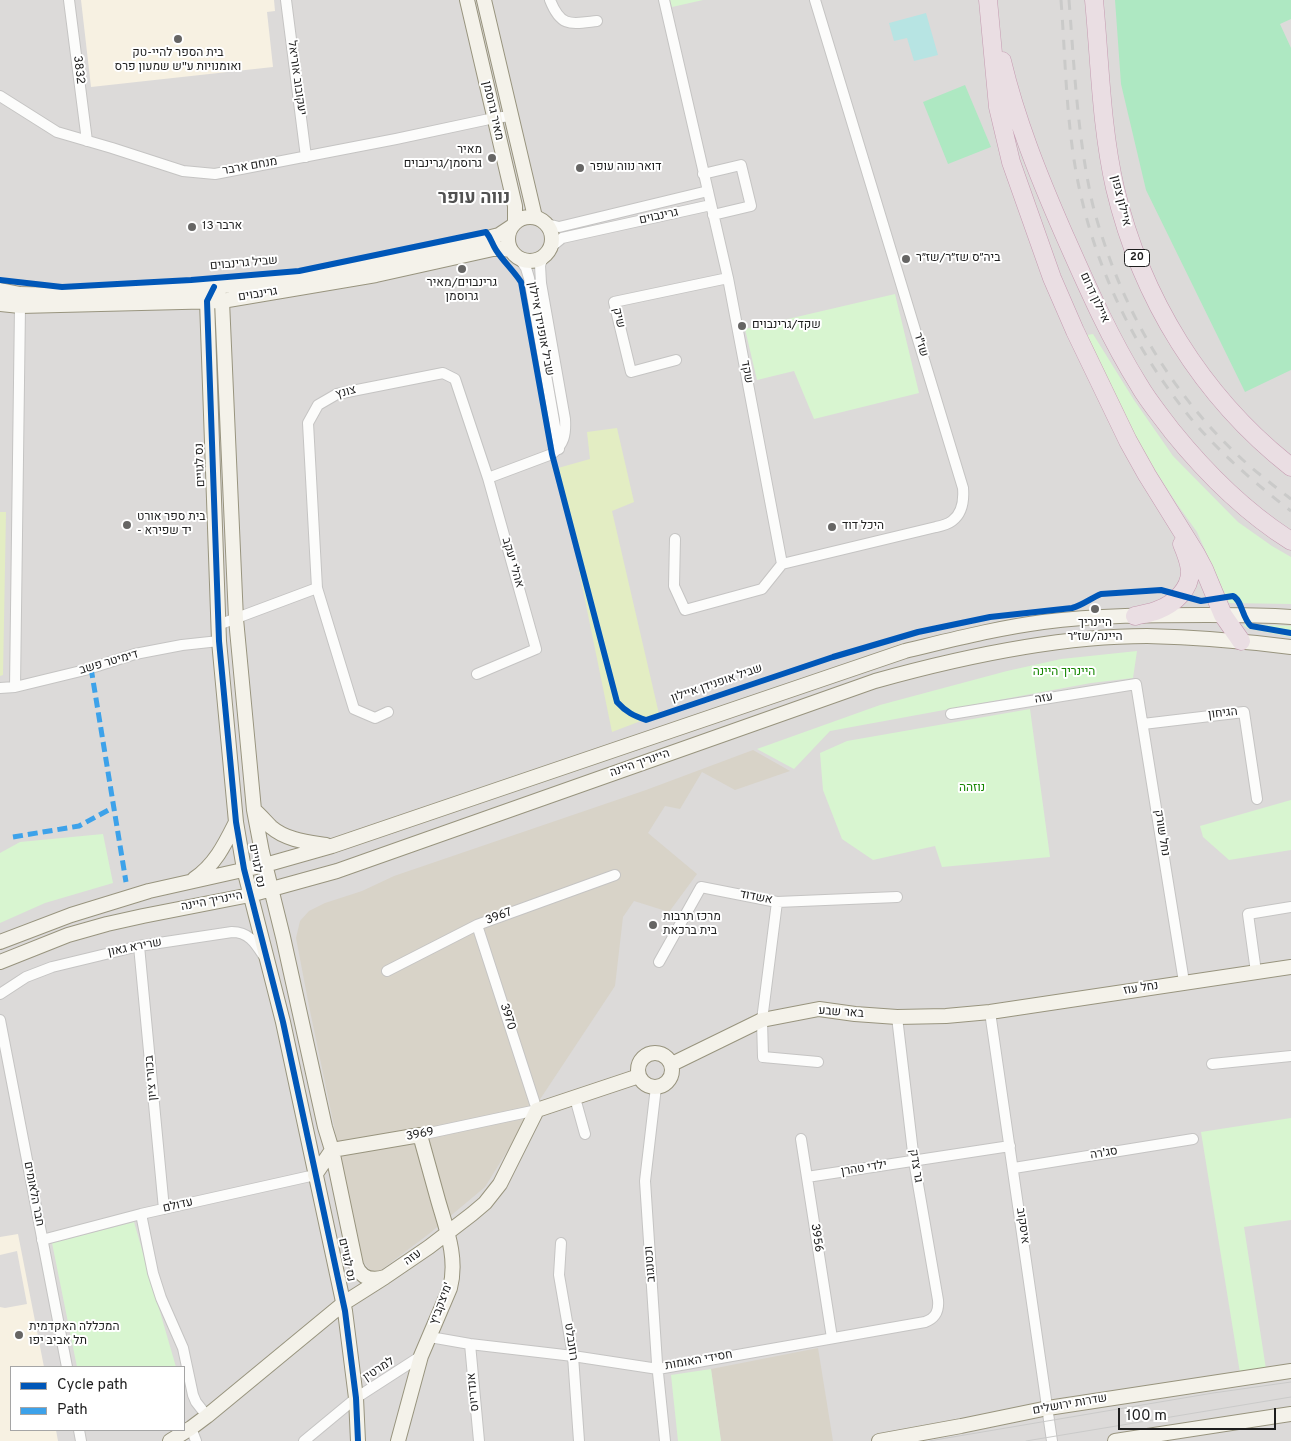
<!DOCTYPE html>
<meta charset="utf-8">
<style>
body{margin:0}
#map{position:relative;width:1291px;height:1441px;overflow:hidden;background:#edeae7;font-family:Overpass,sans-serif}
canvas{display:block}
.legend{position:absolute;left:10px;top:1366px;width:175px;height:65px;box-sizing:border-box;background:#fff;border:1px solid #a5a5a5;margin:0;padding:6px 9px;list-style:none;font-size:15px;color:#1e1e1e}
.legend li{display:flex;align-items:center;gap:10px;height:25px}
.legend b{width:25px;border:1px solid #a5a5a5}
.scale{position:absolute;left:1118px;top:1408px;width:158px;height:22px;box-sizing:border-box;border:2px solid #1e1e1e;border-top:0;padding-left:6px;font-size:15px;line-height:18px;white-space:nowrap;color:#1e1e1e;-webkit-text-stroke:4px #fff;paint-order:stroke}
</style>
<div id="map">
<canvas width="1291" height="1441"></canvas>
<ul class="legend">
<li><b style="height:6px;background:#0057b8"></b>Cycle path</li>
<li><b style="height:6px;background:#3da2ea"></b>Path</li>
</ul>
<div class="scale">100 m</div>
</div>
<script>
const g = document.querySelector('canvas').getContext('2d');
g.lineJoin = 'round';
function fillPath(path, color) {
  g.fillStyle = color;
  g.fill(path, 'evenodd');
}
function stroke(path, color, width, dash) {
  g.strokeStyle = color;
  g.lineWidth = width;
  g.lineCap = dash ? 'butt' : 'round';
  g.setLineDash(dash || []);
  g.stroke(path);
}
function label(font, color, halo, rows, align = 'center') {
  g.font = font + ' Overpass,Heebo,sans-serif';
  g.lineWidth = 4;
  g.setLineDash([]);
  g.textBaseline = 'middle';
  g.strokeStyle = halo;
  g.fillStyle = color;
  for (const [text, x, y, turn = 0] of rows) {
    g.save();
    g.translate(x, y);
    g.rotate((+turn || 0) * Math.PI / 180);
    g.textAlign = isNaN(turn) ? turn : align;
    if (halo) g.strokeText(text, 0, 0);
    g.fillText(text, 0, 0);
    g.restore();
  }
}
fillPath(new Path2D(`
 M0 0H1291V1441H0ZM11 1367H184V1430H11Z`), '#dcdad9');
fillPath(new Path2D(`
 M81 0H274L275 11 267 12 273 67 91 87Z
 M18 1234 44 1367H11V1430H56L58 1441H0V1237Z`), '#f7f1e2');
fillPath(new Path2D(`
 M753 750 790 771 735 790 702 772 680 809 665 806 648 833 697 874 669 912 634 901 623 917 615 986 527 1119 485 1187 430 1233 377 1273 369 1269 362 1260 309 1006 296 938 300 921 309 911 325 903 362 891 394 876 646 790Z
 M818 1348 833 1441H721L711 1369Z`), '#d8d3c8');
fillPath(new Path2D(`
 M617 428 634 502 612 511 659 714 612 732 558 468 590 459 587 432Z
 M0 512H6L3 675 0 676Z`), '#e3edc3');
fillPath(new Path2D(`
 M670 0H703L672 7Z
 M895 294 919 393 814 419 794 371 757 380 745 329Z
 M1093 334 1134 400 1173 456 1238 522 1272 546 1291 557V604L1229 603 1197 532 1177 504 1131 432 1105 376 1087 335Z
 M1248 624 1291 626V637L1250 629 1244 626 1243 625Z
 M1137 651 1133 678 1091 683 830 731 794 769 757 749 880 705 1007 671 1061 659Z
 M1030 709 1050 857 942 867 935 846 873 860 842 839 823 790 820 753 847 741Z
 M1291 800V850L1229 860 1203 837 1200 826Z
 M103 834 113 883 45 903 0 923V853L20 842Z
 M1291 1118V1220L1244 1227 1266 1369 1240 1373 1201 1132Z
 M134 1222 176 1367H77L52 1243Z
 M711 1369 721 1441H678L671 1375Z`), '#d8f5d0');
fillPath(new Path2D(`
 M1115 0H1291V370L1245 392 1146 190 1121 84Z
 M965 85 991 147 948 164 923 102Z`), '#aee8c2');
fillPath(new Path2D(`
 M1291 19V48L1280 24Z
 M17 1251 27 1304 5 1308 0 1307V1255Z`), '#dddbda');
fillPath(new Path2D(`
 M926 13 938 55 914 61 907 38 894 41 889 23Z`), '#b7e4e3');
const street = new Path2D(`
 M69 0 87 141
 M286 0 306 157
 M550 0C561 28 571 24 597 21
 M664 0 728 278 782 564 762 589 685 610 674 586 675 539
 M0 96 57 132 112 148 183 171 215 174 396 139 494 118 511 116
 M703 174 741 165 751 206 713 215
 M547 224 559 227 708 191
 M551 247 562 238 711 205
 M519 258 526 268 529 278 559 449
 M676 360 631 372 614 302 728 278
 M488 478 552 454C564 444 566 435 565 419L541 283 540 265 543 258
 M782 564 936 527C941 526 948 524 952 521 963 513 964 500 963 488L815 0
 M317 588 354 709 375 718 388 712
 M218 625 317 588 308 423 318 405 337 394 443 373 455 379 488 478 536 649 477 674
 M15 687 20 306
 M0 688 15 687 85 670 135 654 182 645 219 641
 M951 714 1136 684 1184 982
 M1143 724 1244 712 1257 799
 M777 902 762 1020 763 1057 818 1062
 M139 946 164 1209
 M659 962 701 887 777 902 897 897
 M387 971 477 925 615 875
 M1256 972 1248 914 1291 907
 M0 994 26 977 52 967 139 946 232 932C248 932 255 942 263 955
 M990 1012 1052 1441
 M0 1020 67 1367
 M1212 1064 1291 1056
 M656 1087 645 1181 657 1363 665 1441
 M575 1098 585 1134
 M420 1135 537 1110 477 925
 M801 1139 832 1338
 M1014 1168 1193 1139
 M807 1177 1010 1146
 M141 1214 153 1273 161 1298 183 1348 193 1395 196 1402 207 1416
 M42 1240 141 1214 315 1175
 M561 1243 559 1275 573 1356 579 1441
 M430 1337 470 1344 573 1356 658 1369 925 1322C936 1318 939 1311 938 1300L914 1161 897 1017
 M470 1344 479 1441
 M191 1428 196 1441
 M79 1430 81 1441
 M304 1441 356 1398 421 1356`);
const secondary = new Path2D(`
 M467 0 515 206V222
 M484 0 535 217
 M508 239a22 22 0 1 1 44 0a22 22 0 1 1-44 0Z
 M214 287 207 301 219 641 236 822 244 869 283 1022 345 1311 356 1398 358 1441
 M214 287 222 301 236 619 254 810 262 852 283 937 325 1127 332 1150 356 1265C361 1279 373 1281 385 1277
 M0 290 20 294 67 295 214 287 302 278 491 237 499 235 511 227
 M0 304 20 306 222 301 376 275 493 249H503L511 250
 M254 810C260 815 265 821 271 827 286 840 307 842 326 845
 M194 879C215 865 225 844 236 822
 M0 942 71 915 149 891 265 865 332 846 905 651C951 640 997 628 1043 622 1098 615 1152 615 1207 615 1235 615 1263 615 1291 617
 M0 962 68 935 107 924 143 916 250 895 337 871 875 681C961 657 1058 636 1147 636 1195 637 1243 641 1291 647
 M638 1070a17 17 0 1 1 34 0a17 17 0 1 1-34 0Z
 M672 1064 762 1020 819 1009 855 1014 897 1017 946 1016 990 1012 1291 967
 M315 1175 332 1150 420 1135C426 1157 432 1178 438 1200 446 1228 458 1258 450 1288L421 1356 398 1441
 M170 1441 191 1428 207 1416 344 1303 385 1277 429 1247 472 1214 485 1203 500 1184 537 1110 639 1076
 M879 1441 961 1426 1048 1408 1291 1371
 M1115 1441 1291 1414`);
const highway = new Path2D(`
 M988 0 998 107 1011 162 1052 278 1075 331 1128 441 1147 475 1196 554 1204 569 1223 615 1241 641
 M1094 0C1100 62 1101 127 1115 188 1141 298 1202 397 1291 467
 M1002 61C1016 120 1039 177 1063 232 1086 284 1109 337 1139 385 1148 401 1161 416 1172 431 1206 473 1245 512 1291 541
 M1135 616C1142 614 1151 613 1158 610 1174 604 1191 589 1190 570 1189 562 1185 551 1182 544`);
stroke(street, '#c5c4c3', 12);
stroke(secondary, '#98947e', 16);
stroke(highway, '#c59bb1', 19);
stroke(street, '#fcfcfb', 10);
stroke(secondary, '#f4f2ea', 14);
stroke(highway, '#eadee3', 18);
stroke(new Path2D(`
 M929 1441 1213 1393 1291 1382
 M1026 1441 1291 1397`), '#cacac9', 1);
stroke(new Path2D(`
 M1061 0C1066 65 1066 132 1081 196 1100 279 1139 356 1193 421 1222 455 1256 484 1291 511
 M1069 0C1074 64 1077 129 1090 192 1094 213 1101 234 1108 254 1137 336 1186 411 1252 468 1265 479 1278 489 1291 499`), '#cacac9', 3, [10, 10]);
stroke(new Path2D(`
 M91 668 126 882
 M13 837 79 826 114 807`), '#3da2ea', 5, [10, 5]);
stroke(new Path2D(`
 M0 280 62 287 191 280 299 271 486 232C491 238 492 244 496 250 503 261 513 270 521 282L552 454 617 702C626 712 634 716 646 720L833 657 918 632 990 617 1072 608C1083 605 1091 598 1101 594L1161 590 1201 601 1233 596C1242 600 1242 618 1251 626L1291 633
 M214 287 207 301 219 641 236 822 244 869 283 1022 345 1311 356 1398 358 1441`), '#0057b8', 6);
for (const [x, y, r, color] of [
 [178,39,5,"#666564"],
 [492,158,5,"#666564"],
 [580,168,5,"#666564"],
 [192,227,5,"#666564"],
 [906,259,5,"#666564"],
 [462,269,5,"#666564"],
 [742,326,5,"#666564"],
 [127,525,5,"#666564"],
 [832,527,5,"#666564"],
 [1095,609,5,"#666564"],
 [653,925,5,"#666564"],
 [19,1335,5,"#666564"]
]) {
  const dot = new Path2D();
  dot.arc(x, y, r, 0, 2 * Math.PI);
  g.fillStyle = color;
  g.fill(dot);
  stroke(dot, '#fff', 2);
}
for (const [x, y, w] of [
 [1137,258,25]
]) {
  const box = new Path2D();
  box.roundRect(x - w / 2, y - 8.5, w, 17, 4);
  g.fillStyle = '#fff';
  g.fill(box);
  stroke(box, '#1e1e1e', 1);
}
label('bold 11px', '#1e1e1e', null, [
 ["20",1137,258]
]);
label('12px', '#1e1e1e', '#fff', [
 ["בית הספר להיי-טק",178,54,"center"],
 ["ואומנויות ע\"ש שמעון פרס",178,68,"center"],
 ["מאיר",482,151,"right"],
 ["גרוסמן/גרינבוים",482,165,"right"],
 ["דואר נווה עופר",590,168],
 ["ארבר 13",202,227],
 ["ביה״ס שז״ר/שז״ר",916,259],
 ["גרינבוים/מאיר",462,284,"center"],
 ["גרוסמן",462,298,"center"],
 ["שקד/גרינבוים",752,326],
 ["בית ספר אורט",137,518],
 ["- יד שפירא",137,532],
 ["היכל דוד",842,527],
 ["היינריך",1095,624,"center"],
 ["היינה/שז״ר",1095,638,"center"],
 ["מרכז תרבות",663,918],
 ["בית ברכאת",663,932],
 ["המכללה האקדמית",29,1328],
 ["תל אביב יפו",29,1342]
], 'left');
label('12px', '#1e1e1e', '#fff', [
 ["3832",78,70,83],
 ["יעקובוב אוריאל",296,78,82],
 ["מאיר גרוסמן",492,111,77],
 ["מנחם ארבר",250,167,-10],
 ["איילון צפון",1120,201,76],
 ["גרינבוים",659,217,-12],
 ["שביל גרינבוים",244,264,-5],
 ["גרינבוים",258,295,-9],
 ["איילון דרום",1094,298,65],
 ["שיק",618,318,77],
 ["שביל אופנידן איילון",540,329,79],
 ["שז\"ר",920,345,73],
 ["שקד",746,372,79],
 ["צונץ",346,393,-15],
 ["נס לגויים",201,465,-92],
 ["אהלי יעקב",512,563,74],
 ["דימיטר פשב",109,663,-16],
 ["שביל אופנידן איילון",717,684,-19],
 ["עזה",1044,699,-9],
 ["הגיחון",1223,714,-7],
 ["היינריך היינה",640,764,-19],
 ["נחל שורק",1161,833,81],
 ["נס לגויים",256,866,79],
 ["אשדוד",756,898,11],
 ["היינריך היינה",212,902,-11],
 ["3967",499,917,-20],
 ["שרירא גאון",135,948,-11],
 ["נחל עוז",1141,989,-9],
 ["באר שבע",841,1013,4],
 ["3970",507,1017,72],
 ["בכורי ציון",152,1078,-95],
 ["3969",420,1135,-11],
 ["סג'רה",1104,1154,-9],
 ["גר צדק",915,1166,81],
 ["ילדי טהרן",864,1169,-9],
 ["חבר הלאומים",33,1194,79],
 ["עדולם",178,1206,-13],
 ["איסקוב",1022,1226,82],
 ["3956",816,1238,81],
 ["עזה",413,1258,-35],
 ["נס לגויים",346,1260,78],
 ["וכטנגוב",651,1264,-94],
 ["מיצקביץ'",442,1304,-69],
 ["רוזנבלט",570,1342,82],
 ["חסידי האומות",699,1361,-10],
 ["למרטין",379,1370,-33],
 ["אנדריוס",474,1392,-96],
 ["שדרות ירושלים",1070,1405,-10]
]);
label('12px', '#168702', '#fff', [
 ["היינריך היינה",1064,673],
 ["נוזהה",972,789]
]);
label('bold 18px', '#515151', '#fff', [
 ["נווה עופר",474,199]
]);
</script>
